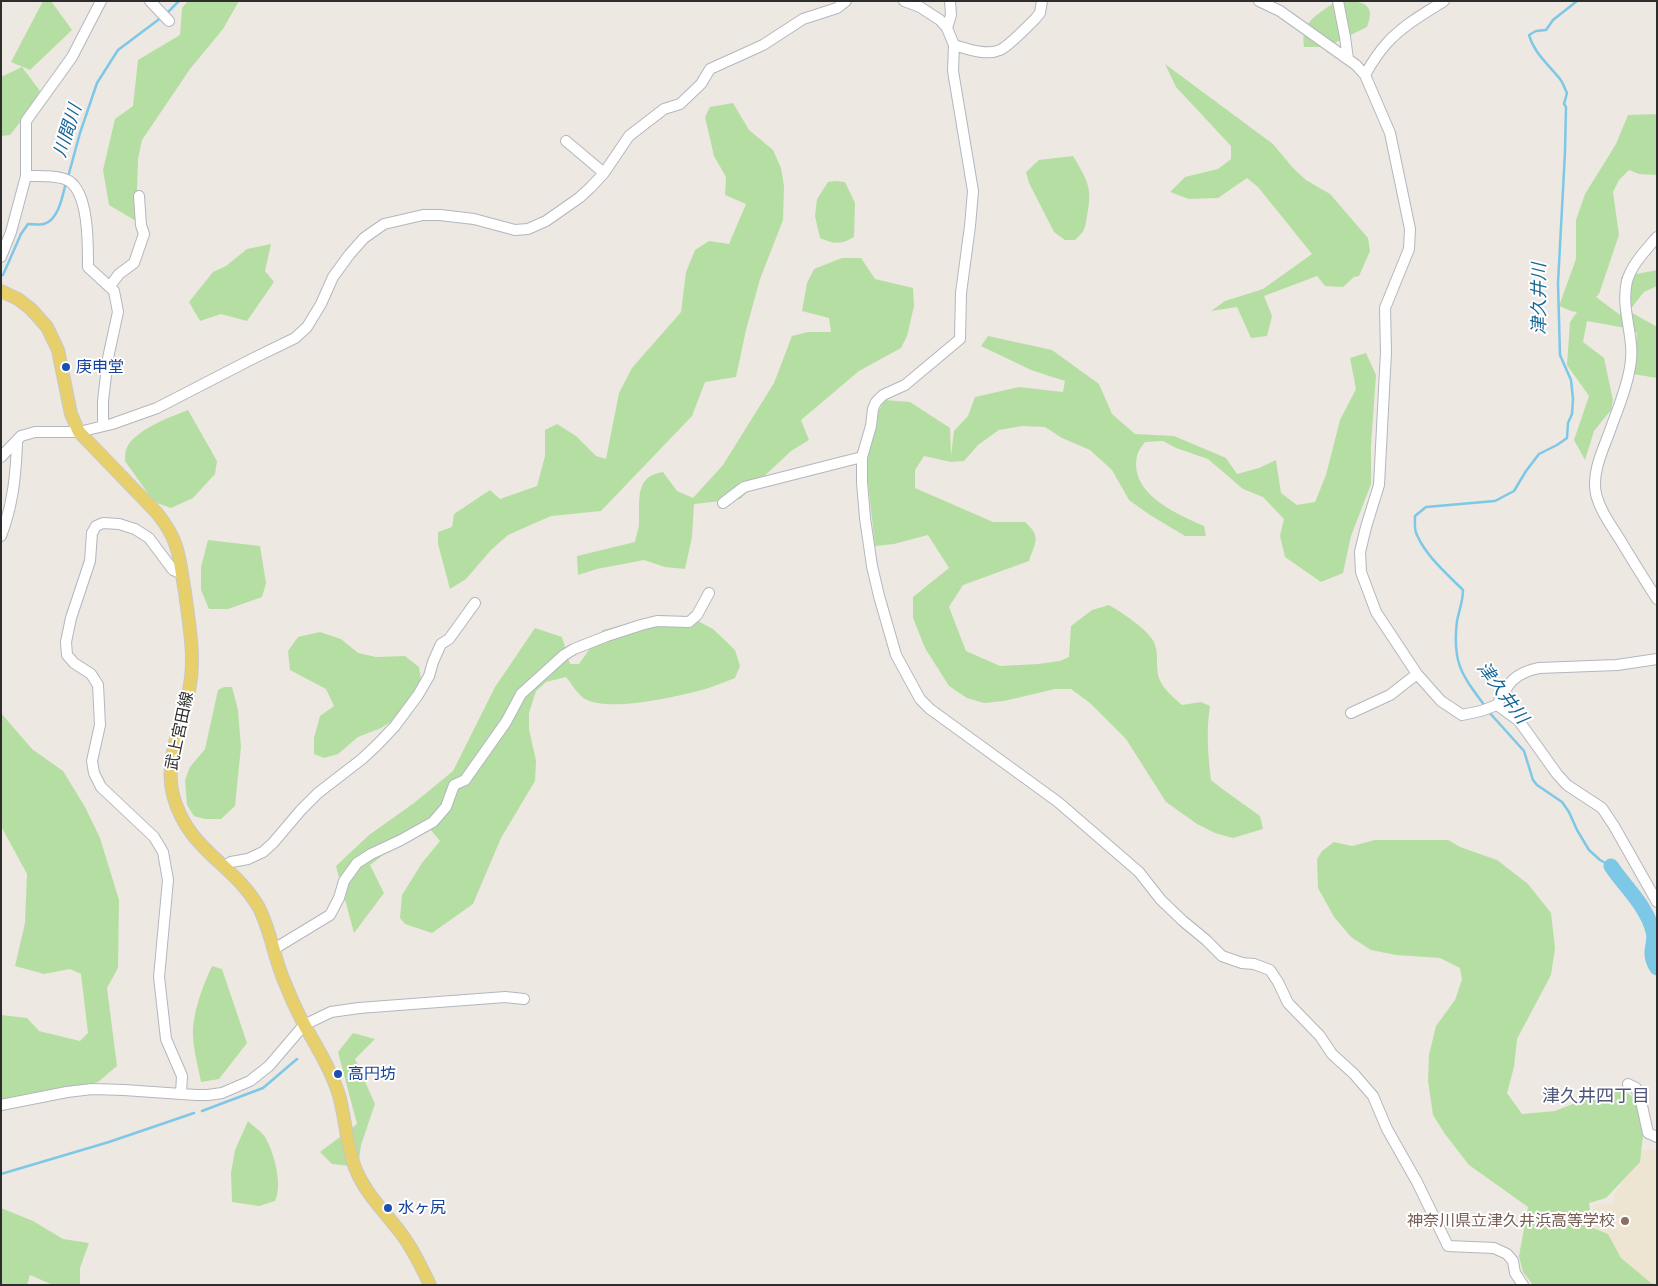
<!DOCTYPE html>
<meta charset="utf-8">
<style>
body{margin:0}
#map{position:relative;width:1658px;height:1286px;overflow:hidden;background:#ede8e1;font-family:"Work Sans",sans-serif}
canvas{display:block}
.frame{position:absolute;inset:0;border:2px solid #2d2d2d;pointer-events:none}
</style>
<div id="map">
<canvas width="1658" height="1286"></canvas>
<div class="frame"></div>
</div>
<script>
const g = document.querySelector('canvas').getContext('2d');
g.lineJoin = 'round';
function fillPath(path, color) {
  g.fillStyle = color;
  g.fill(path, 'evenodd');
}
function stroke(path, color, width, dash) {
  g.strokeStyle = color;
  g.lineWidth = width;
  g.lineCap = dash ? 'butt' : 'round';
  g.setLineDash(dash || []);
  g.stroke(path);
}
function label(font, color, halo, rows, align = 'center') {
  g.font = font + ' "Work Sans","Noto Sans JP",sans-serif';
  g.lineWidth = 4;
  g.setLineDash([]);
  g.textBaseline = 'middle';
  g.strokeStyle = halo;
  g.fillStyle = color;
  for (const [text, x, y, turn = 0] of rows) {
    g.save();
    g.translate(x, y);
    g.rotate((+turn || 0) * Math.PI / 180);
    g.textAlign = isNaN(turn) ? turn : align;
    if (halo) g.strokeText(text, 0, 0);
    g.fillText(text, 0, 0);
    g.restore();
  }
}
fillPath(new Path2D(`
 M1657 1149V1285H1631L1595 1234 1593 1209 1595 1205 1614 1204V1195L1643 1151Z`), '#ede5d2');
fillPath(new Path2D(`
 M43 1H51L72 30 30 70 11 62Z
 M188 1H239L223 29 190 69 142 140 138 159 136 221 109 205 103 170 115 119 133 106 138 60 180 35 182 8Z
 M1336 1C1357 1 1378 0 1367 27L1326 47H1304C1300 21 1318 15 1336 1Z
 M1165 64 1273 144 1293 168 1306 180 1330 194 1368 238 1370 251 1359 276 1354 277 1343 287 1325 286 1317 276 1264 296 1272 316 1267 336 1251 338 1237 307 1211 311 1225 301 1263 289 1312 254 1258 187 1247 178 1218 198 1189 199 1170 192 1185 177 1218 169 1231 159V146L1176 87Z
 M22 67 40 91 22 120 10 135 1 136V77Z
 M733 103 749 130 773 150 781 168 784 186 783 220 760 279 746 330 736 377 705 382 692 416 601 511 551 516 508 535 491 550 466 579 450 589 438 544V532L452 527 454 514 490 490 500 499 537 486 545 456V430L557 424 576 436 596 456 606 459 619 393 632 368 681 312 686 272 695 250 709 241 729 244 746 204 725 195 726 177 714 156 705 117 710 107Z
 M1657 114V175L1639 174 1629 170 1619 180 1613 192 1619 235 1599 294 1596 297 1620 315 1621 277 1657 270V286L1644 292 1629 311 1657 327V378L1633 374 1637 333 1631 329 1587 321 1583 342 1604 358 1613 400 1611 410 1594 431 1585 460 1574 440 1589 396 1567 365 1570 322 1577 312 1571 311 1559 306 1576 259V220L1585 194 1616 144 1628 115Z
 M1073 156C1087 180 1093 187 1087 216 1085 229 1085 231 1075 240H1065L1054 232 1029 183 1026 172 1039 160Z
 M835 181 845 182 855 203 854 237C841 245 833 244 820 238L815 216 817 199 828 182Z
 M271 244 265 271 274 282 247 321 221 314 200 321 189 302 213 272 226 266 247 249Z
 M842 258H861L875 279 913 288 914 306 907 336 901 348 859 371 801 420 809 440 791 451 740 499 694 504 692 537 685 569 665 567 644 560 597 569 578 575 577 556 635 542C636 535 639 529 639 523 640 501 634 476 663 472L677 491 693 498 723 465 774 383 792 336 808 332H831L829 318 802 311 807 283 814 269Z
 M988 336 1052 350 1099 384 1112 414 1135 434 1174 436 1226 458 1237 474 1259 468 1276 460 1281 493 1297 505 1315 502 1326 475 1340 420 1356 389 1350 358 1366 353 1376 375 1371 445V484L1351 536 1343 573 1321 582 1285 557 1280 536 1284 519 1263 497 1243 489 1208 459 1176 448 1163 441 1145 442C1142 446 1138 451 1137 456 1129 494 1177 514 1204 526L1206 536H1185L1150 515 1129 500 1112 470 1090 450 1062 438 1045 427 1022 426 999 430 978 445 964 461 951 462 924 456 915 470V488L993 522H1025C1042 537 1035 542 1029 561L963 585 949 607 966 651 1000 666 1038 664 1060 661 1069 657 1071 626 1092 610 1109 605C1121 612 1144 627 1152 639 1160 650 1155 666 1159 678 1163 689 1173 697 1182 705L1201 702 1210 706C1206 730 1208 755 1211 780L1221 788 1260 816 1263 829 1233 838 1215 833 1197 824 1166 802 1126 739 1090 703 1071 689H1055L1004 701 984 703 967 698 949 686 925 648 913 618V597L949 568 928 535 894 544 875 546 867 474 869 427 885 400 910 402 950 428 951 456 954 431 968 416 975 397 1019 387 1063 392 1065 381 1031 370 981 346Z
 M188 410 217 461 215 474 193 498 171 508 154 502 125 461C125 458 125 453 126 450 132 431 170 417 188 410Z
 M208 540 260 546 266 583 262 597 228 609H209L201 590V567Z
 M661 615 694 619 713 629 735 650 740 666 735 678C722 683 710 688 698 691 670 698 612 711 587 700 578 696 572 684 566 677L546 682 536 691 529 713V729L536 761 535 781 501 838 473 904 432 933 405 924 400 918 402 895 422 863 440 841 425 823 370 865 384 893 354 933 336 866 369 835 414 803 453 771 495 687 535 628 562 637 570 664H579L603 630Z
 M320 632 341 639 358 653 376 657 405 656 419 667 422 687 415 706 381 728 358 737 338 754 324 758 314 754V738L320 716 334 706 326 689 290 670 288 651 298 637Z
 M224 687H232L238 710 241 747 235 806 221 819H205L194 816 187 805 185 780 190 767 205 749 218 690Z
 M1 713 32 749 63 771 85 807 100 838 119 900 118 968 107 988 117 1066 98 1082 1 1101V1015L27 1018 39 1031 80 1041 88 1033 81 974 70 969 44 974 15 966 25 923 27 874 1 826Z
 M1375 840H1448L1460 847 1497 860 1528 884 1551 913 1555 948 1551 975 1517 1039 1514 1067 1507 1093 1522 1114 1555 1111 1591 1097 1620 1088 1636 1099 1644 1127 1640 1162 1606 1198 1589 1203 1593 1228 1608 1234 1621 1258 1651 1283 1657 1285H1533L1523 1272 1519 1256 1528 1207 1469 1165 1445 1134 1433 1115 1428 1081 1429 1055 1436 1026 1455 1000 1462 979 1460 968 1440 958 1396 955 1371 950 1351 937 1334 917 1318 888 1317 859 1322 851 1334 842 1352 846Z
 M212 966 222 969 247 1043 219 1079 201 1082C198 1065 192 1046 193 1028 195 1006 203 986 212 966Z
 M353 1033 375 1039 355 1059 375 1104 361 1145 359 1160 350 1166 332 1164 320 1152 357 1124 338 1052Z
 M248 1121C253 1126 261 1131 265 1137 274 1152 283 1185 275 1201L259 1206 232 1202 231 1173 235 1150Z
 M1 1208 33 1221 63 1239 89 1243 80 1268V1285H53L30 1275 27 1285H1Z`), '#b5dfa2');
stroke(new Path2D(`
 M166 14 179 1
 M68 177 80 133 97 83 118 50 162 17
 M1 275H3L21 234 28 224C33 224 40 225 44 224 59 220 63 194 66 182
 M1485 706C1461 674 1452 662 1457 621 1459 610 1463 602 1463 590 1447 574 1426 556 1417 535 1414 530 1415 522 1415 516L1426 507 1495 501 1514 491 1526 471 1539 454 1557 445 1567 438 1568 423 1572 414 1573 399 1571 380 1560 355 1558 283 1565 152 1566 107 1564 104 1567 93C1565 89 1563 83 1560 79 1548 64 1534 53 1529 35L1536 31 1546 30 1553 20 1577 1
 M1488 711 1524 751 1533 780 1537 785 1562 802 1569 812 1577 830 1589 850 1600 860 1611 866
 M202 1111 263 1088 297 1059
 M1 1174 109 1142 194 1113`), '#7dc7e7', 2.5);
stroke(new Path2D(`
 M1611 866C1625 887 1646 905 1653 931 1657 944 1646 951 1657 968`), '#7dc7e7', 15);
const minor = new Path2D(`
 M150 1 169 21
 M904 1 920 7 940 20 947 28 954 45 953 71 973 191 970 226 961 293 960 339 905 385 883 395 876 402 873 409 871 426 862 457V482L865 518 872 566 879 596 896 655 920 699 930 709 1058 802 1139 872 1161 900 1183 921 1206 940 1222 956 1242 963 1254 964 1270 970 1278 982 1288 1003 1320 1036 1332 1054 1354 1074 1373 1096 1387 1129 1417 1182 1448 1246 1494 1248 1507 1254 1513 1261 1515 1273 1523 1285
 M1259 1 1280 11 1356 65 1365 75 1390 133 1410 229 1409 249 1385 308 1386 352 1379 485 1366 527 1360 552 1361 572 1376 612 1417 674 1441 701 1462 715 1481 711 1497 705C1508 683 1514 673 1539 668L1617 665 1657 659
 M1338 1 1345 37 1348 59
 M947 28 951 15 950 1
 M954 45C968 49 986 56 1000 50 1009 46 1027 27 1035 19L1040 13 1042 1
 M1365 75C1371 64 1378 53 1387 43 1402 26 1425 13 1444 1
 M566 141 604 173
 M26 176C37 176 60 175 69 181 89 194 88 245 88 267L114 291 118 312 108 358 103 401V426
 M1657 237C1646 250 1632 264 1627 281 1620 310 1636 339 1630 367 1627 387 1619 406 1612 425 1605 446 1591 471 1596 494 1600 510 1610 524 1619 538 1631 558 1644 579 1657 599
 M1 257 11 232 26 176V121L72 57 101 1
 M110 286 119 274 134 263 144 234 141 225 139 196
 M1 457 21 436 35 432H79L112 424 157 408 252 359 295 338 307 327 321 304 333 277 349 255 364 238 384 224 423 215H440L474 219 515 230 528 229 546 221 579 198 590 188 604 173 629 136 664 109 680 104 701 84 710 69 763 45 803 19 837 8 846 1
 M723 503 744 487 862 457
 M1 536C13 505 16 474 17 442
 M1497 705 1519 721 1557 774 1567 785 1602 808 1614 826 1657 902
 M1351 713 1390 695 1417 674
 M223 867 231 862 248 859 263 852 273 843 301 810 318 793 362 759 377 745 395 726 418 695 429 676 433 662 441 644 449 639 475 603
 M274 949 330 915 339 898 344 881 357 863 371 854 401 840 433 822 446 807 454 785 465 780 506 722 521 694 564 655 574 649 607 636 641 625 657 621 689 622 697 615 709 593
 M1628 1084 1636 1088 1641 1101 1648 1133 1657 1137
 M181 1094 182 1076 166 1039 159 977 168 880 163 852 154 837 101 787 94 773 92 761 100 725 98 685 91 674 74 663 67 655 66 642 71 618 90 561 92 533 96 526 103 523 119 524 135 529 149 538 173 570 182 574
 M1 1105 67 1092 92 1089 124 1090 196 1095H208L222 1093 250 1081 269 1066 304 1025 331 1012 359 1008 505 997 524 999`);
const major = new Path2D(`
 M1 291 18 299 31 309 47 327 58 350 71 414 79 432 157 513C165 523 172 533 176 546 181 561 182 577 185 592 189 625 196 658 189 690 182 724 164 761 173 795 188 851 232 862 258 906 271 930 274 959 285 983 291 998 297 1012 305 1026 318 1049 331 1070 339 1095 346 1120 346 1146 356 1170 367 1196 387 1214 403 1236 414 1251 422 1268 430 1285`);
stroke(minor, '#b4b6bf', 12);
stroke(major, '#c8c8c8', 14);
stroke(minor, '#fff', 10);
stroke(major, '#e7cf6c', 12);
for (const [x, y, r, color] of [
 [66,367,5,"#1a4fb4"],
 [338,1074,5,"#1a4fb4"],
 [388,1208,5,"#1a4fb4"],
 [1625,1221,5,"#8d6e63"]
]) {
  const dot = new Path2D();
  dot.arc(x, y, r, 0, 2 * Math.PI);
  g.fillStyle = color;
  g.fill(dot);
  stroke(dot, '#fff', 2);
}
label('16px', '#164399', '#fff', [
 ["庚申堂",76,367],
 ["高円坊",348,1074],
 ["水ヶ尻",398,1208]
], 'left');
label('16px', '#2d2d2d', '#fff', [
 ["武上宮田線",180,731,-78]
]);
label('16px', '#785e54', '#fff', [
 ["神奈川県立津久井浜高等学校",1615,1221]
], 'right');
label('italic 18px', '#186797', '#fff', [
 ["川間川",68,131,-72],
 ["津久井川",1540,299,-90],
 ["津久井川",1502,693,53]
]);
label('18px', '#50567b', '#fff', [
 ["津久井四丁目",1596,1097]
]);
</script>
